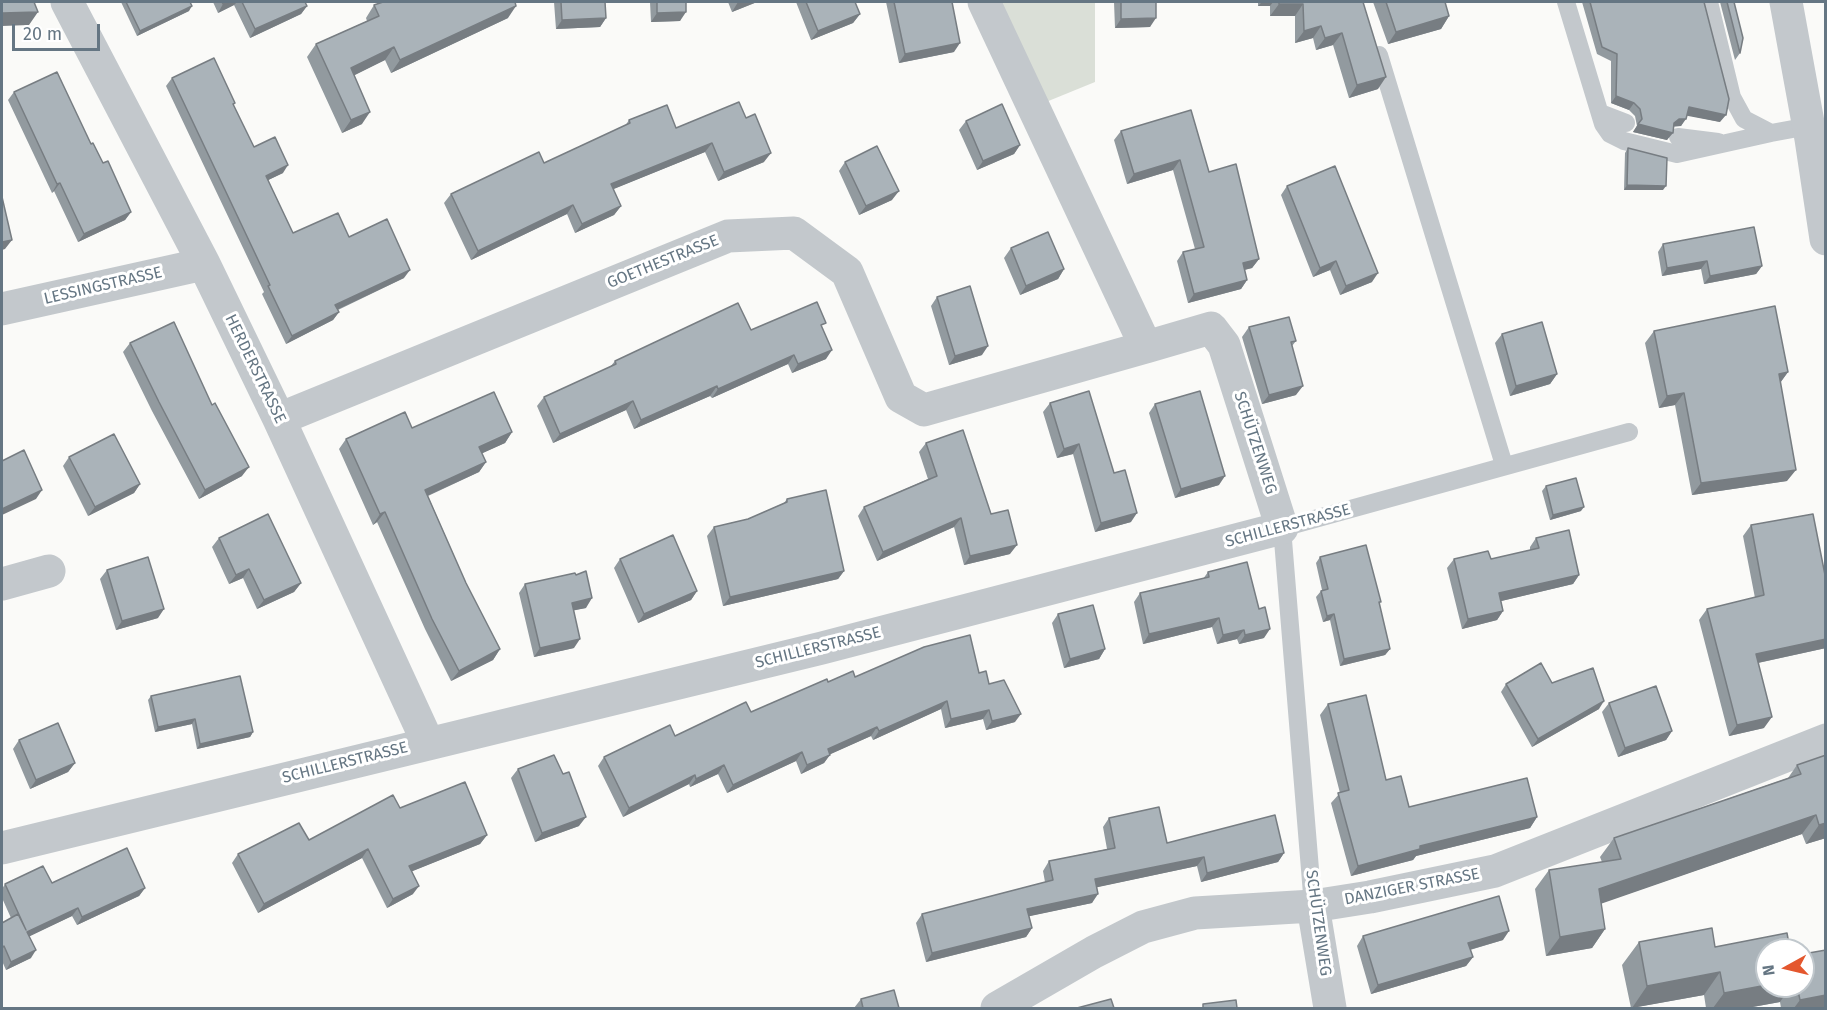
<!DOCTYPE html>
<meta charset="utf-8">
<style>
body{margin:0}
#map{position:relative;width:1827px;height:1010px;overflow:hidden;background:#fafaf8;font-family:"Fira Sans",sans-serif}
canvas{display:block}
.frame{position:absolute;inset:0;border:3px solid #657683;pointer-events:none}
.north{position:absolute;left:1755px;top:938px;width:60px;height:60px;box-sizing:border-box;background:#fff;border:2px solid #c1c8cd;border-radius:50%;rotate:262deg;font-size:16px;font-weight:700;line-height:24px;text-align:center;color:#657683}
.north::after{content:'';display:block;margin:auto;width:21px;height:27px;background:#e4572e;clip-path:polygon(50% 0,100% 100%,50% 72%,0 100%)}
.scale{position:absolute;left:12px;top:24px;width:88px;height:27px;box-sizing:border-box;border:3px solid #657683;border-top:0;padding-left:8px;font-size:18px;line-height:21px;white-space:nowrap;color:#657683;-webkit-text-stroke:4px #fff;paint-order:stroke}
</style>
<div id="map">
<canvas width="1827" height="1010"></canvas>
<div class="frame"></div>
<div class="north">N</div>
<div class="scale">20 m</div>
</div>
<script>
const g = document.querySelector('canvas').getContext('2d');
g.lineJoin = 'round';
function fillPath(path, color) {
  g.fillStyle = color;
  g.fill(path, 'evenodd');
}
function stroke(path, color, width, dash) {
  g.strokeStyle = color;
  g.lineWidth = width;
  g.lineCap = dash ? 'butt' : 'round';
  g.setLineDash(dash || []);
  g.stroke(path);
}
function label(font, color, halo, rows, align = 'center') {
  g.font = font + ' "Fira Sans",sans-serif';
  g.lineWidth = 6;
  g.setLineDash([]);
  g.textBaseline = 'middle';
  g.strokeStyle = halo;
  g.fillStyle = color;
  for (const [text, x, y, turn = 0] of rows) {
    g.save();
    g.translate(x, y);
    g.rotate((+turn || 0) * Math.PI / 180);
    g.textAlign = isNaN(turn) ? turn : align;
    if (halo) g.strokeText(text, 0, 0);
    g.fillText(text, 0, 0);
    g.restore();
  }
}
fillPath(new Path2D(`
 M1001 2H1095V82L1046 102Z`), '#dadfd7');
stroke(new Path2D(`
 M1566 2 1603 124 1610 134 1624 141 1677 154 1771 133
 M1709 2 1732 97 1744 119 1771 133 1809 126
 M1379 55 1504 465
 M1600 113 1626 123
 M1678 137 1718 142
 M1313 906 1282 528 1629 432`), '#c3c8cc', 18);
stroke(new Path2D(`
 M67 2 204 264 279 419 428 743
 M2 309 204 264
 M279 419 728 236 794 233 847 272 901 397 924 410 1146 347
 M2 584 49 571
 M2 848 822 648 1282 528 1224 345 1211 328 1146 347 984 2
 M1313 906 1330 1008
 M997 1008 1094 952 1143 927 1195 913 1313 906 1370 897 1495 871 1826 740`), '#c3c8cc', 33);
stroke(new Path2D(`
 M1786 2 1811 139 1826 239`), '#c3c8cc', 33);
fillPath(new Path2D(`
 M121 2H190L189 11 137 36Z
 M213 2H305L307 6 301 14 250 38 234 5 218 13Z
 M554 2H605L606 18 600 27 556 29Z
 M650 2H686L680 21 651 22Z
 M728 2H757L732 12Z
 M796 2H855L860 14 853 23 811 40Z
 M886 2H952L954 52 899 63Z
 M1114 2H1156L1150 27 1115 28Z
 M1258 2H1363L1378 89 1349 98 1333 45 1316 50 1313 38 1295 43V16H1270V6H1258Z
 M1373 2H1445L1449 16 1441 29 1388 44Z
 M1582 2H1704L1720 122 1687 115 1681 126 1673 127 1667 140 1633 132 1637 126 1635 116 1629 110 1611 103V61L1597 54Z
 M1720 2H1734L1740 53 1735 60Z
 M374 5 508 18 391 73 385 60 354 75 362 124 342 133 307 57 316 44 367 21 366 18Z
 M172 78 233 106 254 147 283 173 268 180 293 233 349 237 404 278 338 310 339 312 333 320 286 344 262 294 264 292 166 86Z
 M14 92 91 144 131 212 125 220 78 242 54 191 52 193 8 100Z
 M629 120 676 128 764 162 718 181 705 152 613 189 621 206 614 215 575 233 567 214 471 260 444 203 451 194 544 163 625 126Z
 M966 121 1020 145 1014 154 977 170 959 130Z
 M1121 131 1209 172 1259 259 1252 268 1244 270 1247 280 1241 289 1188 303 1177 261 1183 252 1195 249 1173 170 1127 184 1114 140Z
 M1628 148 1663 190H1624L1625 153Z
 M845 162 892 200 859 215 839 171Z
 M1287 186 1372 282 1340 295 1330 270 1313 277 1281 195Z
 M1663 244 1762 266 1756 274 1704 284 1701 269 1662 276 1658 252Z
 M1011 248 1064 269 1058 279 1020 295 1004 258Z
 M937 297 982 355 949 365 931 306Z
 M1249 327 1296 341 1292 346 1296 395 1262 404 1242 337Z
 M823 328 826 359 792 373 788 364 712 398 710 396 634 429 626 410 553 443 537 406 544 397 610 367 615 361 751 330Z
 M1654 331 1788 372 1780 383 1787 481 1692 495 1675 405 1659 408 1645 343Z
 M1502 334 1557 374 1550 384 1510 396 1495 343Z
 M130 343 242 476 199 499 152 411 123 352Z
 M1050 403 1114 473 1131 522 1095 532 1073 454 1057 458 1043 412Z
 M1155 404 1219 485 1175 498 1149 413Z
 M412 428 512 432 505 443 482 453 486 462 479 472 428 496 466 583 500 649 493 660 451 681 425 629 377 522 373 525 339 449 346 439Z
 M926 443 991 514 1010 554 964 565 954 527 877 561 858 516 864 507 928 479 919 452Z
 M69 457 140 484 134 493 88 516 63 466Z
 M1546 486 1581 511 1550 520 1542 491Z
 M787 499 844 571 838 579 723 606 707 536 714 527 748 519 784 503Z
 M1751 525 1826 580V648L1758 663 1764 728 1729 736 1699 620 1707 609 1755 598 1743 536Z
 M219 538 301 583 294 592 257 609 243 578 229 584 212 547Z
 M1536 538 1579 575 1573 584 1501 601 1503 611 1497 620 1462 629 1447 568 1454 559H1491L1530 550V547Z
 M1320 557 1379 604 1390 649 1385 655 1340 666 1330 620 1323 622 1316 597 1321 591 1322 590 1316 563Z
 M620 559 697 591 691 600 638 623 614 568Z
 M107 570 158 618 116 630 100 579Z
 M1208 572 1264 638 1239 644 1237 639 1217 644 1212 627 1143 644 1134 602 1140 593 1203 579Z
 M525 584 586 608 574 610V648L534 657 519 593Z
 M1058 614 1105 649 1099 659 1064 668 1052 623Z
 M979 673 989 684 1015 722 986 730 983 719 945 728 941 709 873 740 871 736 830 754 824 763 801 774 796 761 727 793 718 774 690 787 689 784 623 817 598 766 604 757 751 712 828 682 855 677Z
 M1552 683 1599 709 1532 747 1501 692 1506 684Z
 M151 696 253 732 250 737 197 749 192 724 155 732 148 700Z
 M1609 703 1672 731 1666 740 1618 757 1602 712Z
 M1328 704 1386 780 1409 807 1537 817 1530 828 1416 856 1413 860 1351 876 1331 803 1340 793 1320 715Z
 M19 740 75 763 68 772 30 789 13 749Z
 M1797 765 1826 838 1806 844 1802 834 1601 903 1605 929 1592 948 1546 956 1535 889 1549 870 1602 862 1600 857 1614 838 1788 778Z
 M518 769 579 826 535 842 511 778Z
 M400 808 487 835 480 844 412 871 413 894 387 908 362 858 258 913 232 863 238 854 309 840Z
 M1109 818 1167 843 1284 853 1278 862 1201 882 1197 866 1097 887 1092 903 1029 916 1032 928 1026 937 926 962 916 923 922 914 1045 882 1043 871 1049 861 1107 849 1103 827Z
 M52 883 145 888 139 896 77 925 72 916 29 936 31 958 6 970 2 961V923L11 918 2 898V889L5 884Z
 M1363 936 1503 940 1470 950 1473 957 1466 966 1371 994 1357 946Z
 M1639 942 1715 947 1767 986H1803L1826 1008H1781L1780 1002 1747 1008H1706L1704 995 1631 1008 1622 965Z
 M861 999 899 1008H854Z`), '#929a9f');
fillPath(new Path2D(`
 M230 2H237L234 5 218 13 223 4Z
 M738 2H757L732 12Z
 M1262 2H1273L1270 6H1258Z
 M1279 4H1303L1295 16H1270Z
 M192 6 189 11 137 36 140 31Z
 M307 6 301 14 250 38 255 29Z
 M516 6 508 18 391 73 400 60Z
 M38 12 29 25 2 26V13Z
 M686 12 680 21 651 22 657 13Z
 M860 14 853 23 811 40 818 31Z
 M1449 16 1441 29 1388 44 1396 32Z
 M606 18 600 27 556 29 562 20Z
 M1156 18 1150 27 1115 28 1121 19Z
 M1321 26 1313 38 1295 43 1304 31Z
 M1342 33 1333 45 1316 50 1325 38Z
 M960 43 954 52 899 63 905 54Z
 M394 47 385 60 343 81 351 68Z
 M1386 77 1378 89 1349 98 1357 85Z
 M1616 96 1634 103 1629 110 1611 103Z
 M1689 107 1726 115 1720 122 1683 115Z
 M370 112 362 124 342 133 351 120Z
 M1679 119H1686L1681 126H1674L1669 131 1674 123Z
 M1638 124 1673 133 1667 140 1633 132Z
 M712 143 705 152 604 193 611 184Z
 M1020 145 1014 154 977 170 983 161Z
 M771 153 764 162 718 181 724 172Z
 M1180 160 1173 170 1127 184 1134 174Z
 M288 165 283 173 260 184 266 176Z
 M60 183 54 191 52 193 57 184Z
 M1627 185 1666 186 1663 190H1624Z
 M899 191 892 200 859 215 866 206Z
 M573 205 567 214 471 260 478 251Z
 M621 206 614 215 575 233 582 224Z
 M131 212 125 220 78 242 84 234Z
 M12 240 5 249 2 250V242Z
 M1259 259 1252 268 1236 272 1243 263Z
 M1336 261 1330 270 1313 277 1320 268Z
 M1707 261 1701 269 1662 276 1667 268Z
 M1762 266 1756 274 1704 284 1710 276Z
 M1064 269 1058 279 1020 295 1026 286Z
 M410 270 404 278 330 313 335 305Z
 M1378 273 1372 282 1340 295 1346 286Z
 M1247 280 1241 289 1188 303 1194 294Z
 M339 312 333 320 286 344 292 336Z
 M988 346 982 355 949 365 955 356Z
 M832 350 826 359 792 373 798 364Z
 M794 355 788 364 712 398 718 389Z
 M1788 372 1780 383 1779 374Z
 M1557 374 1550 384 1510 396 1516 386Z
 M717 386 710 396 634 429 641 420Z
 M1303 386 1296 395 1262 404 1269 395Z
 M1684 393 1675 405 1659 408 1667 396Z
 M633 401 626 410 553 443 560 434Z
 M512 432 505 443 472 458 479 447Z
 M1079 444 1073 454 1057 458 1064 449Z
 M486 462 479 472 418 500 425 490Z
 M249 467 242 476 199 499 205 490Z
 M1796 470 1787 481 1692 495 1701 483Z
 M1225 476 1219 485 1175 498 1181 489Z
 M140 484 134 493 88 516 95 507Z
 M42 490 36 499 2 515V509Z
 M1584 507 1581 511 1550 520 1553 515Z
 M385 512 377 522 373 525 380 514Z
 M1137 513 1131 522 1095 532 1101 523Z
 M961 518 954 527 877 561 883 552Z
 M1017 545 1010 554 964 565 970 556Z
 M249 569 243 578 229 584 236 575Z
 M844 571 838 579 723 606 730 597Z
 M1579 575 1573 584 1493 603 1499 593Z
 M301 583 294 592 257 609 264 600Z
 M697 591 691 600 638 623 644 614Z
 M592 598 586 608 566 612 572 603Z
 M164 609 158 618 116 630 122 621Z
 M1503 611 1497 620 1462 629 1468 619Z
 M1334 614 1330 620 1323 622 1327 616Z
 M1219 618 1212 627 1143 644 1149 634Z
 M1270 629 1264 638 1239 644 1245 635Z
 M1244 630 1237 639 1217 644 1223 635Z
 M580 639 574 648 534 657 540 648Z
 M1826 639V648L1748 665 1756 654Z
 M500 649 493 660 451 681 459 671Z
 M1105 649 1099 659 1064 668 1070 659Z
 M1390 649 1385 655 1340 666 1344 659Z
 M947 701 941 709 873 740 879 731Z
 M1604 701 1599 709 1532 747 1538 739Z
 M989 710 983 719 945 728 951 719Z
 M1021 714 1015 722 986 730 992 721Z
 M1772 717 1764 728 1729 736 1737 725Z
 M195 719 192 724 155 732 158 727Z
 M877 727 871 736 822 758 828 749Z
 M1672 731 1666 740 1618 757 1625 748Z
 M253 732 250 737 197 749 200 744Z
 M802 752 796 761 727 793 733 785Z
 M830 755 824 763 801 774 807 765Z
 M75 763 68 772 30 789 36 780Z
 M724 765 718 774 690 787 696 779Z
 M695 775 689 784 623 817 629 808Z
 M1816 815 1802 834 1586 909 1599 889Z
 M586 817 579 826 535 842 542 833Z
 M1537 817 1530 828 1416 856 1413 860 1351 876 1358 866 1420 846Z
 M1826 823V838L1806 844 1819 825Z
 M487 835 480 844 403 875 409 866Z
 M368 849 362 858 258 913 264 904Z
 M1284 853 1278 862 1201 882 1207 873Z
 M1204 857 1197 866 1089 889 1095 879Z
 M419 886 413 894 387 908 393 899Z
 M145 888 139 896 77 925 82 917Z
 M1098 894 1092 903 1021 918 1027 909Z
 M78 908 72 916 22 940 27 932Z
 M1032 928 1026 937 926 962 932 953Z
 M1605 929 1592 948 1546 956 1560 937Z
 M1509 931 1503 940 1462 952 1468 943Z
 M36 950 31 958 6 970 11 962Z
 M1473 957 1466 966 1371 994 1378 985Z
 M1720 972 1704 995 1632 1008 1647 986Z
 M1767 985V986H1791L1780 1002 1747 1008H1713L1724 993Z
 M1826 995V1008H1794L1800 1000Z`), '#777d82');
const building = new Path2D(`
 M2 2H34L38 12 2 13Z
 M126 2H190L192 6 140 31Z
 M222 2H230L223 4Z
 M242 2H305L307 6 255 29Z
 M383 2H515L516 6 400 60 394 47 351 68 370 112 351 120 316 44 379 16 374 5Z
 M561 2H605L606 18 562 20Z
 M657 2H686V12L657 13Z
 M806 2H855L860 14 818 31Z
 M894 2H952L960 43 905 54Z
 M1121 2H1156V18L1121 19Z
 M1279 2H1363L1386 77 1357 85 1342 33 1325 38 1321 26 1304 31 1303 4H1279Z
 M1386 2H1445L1449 16 1396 32Z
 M1590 2H1704L1729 99 1726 115 1689 107 1686 119H1679L1674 123 1673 133 1638 124 1642 119 1640 109 1634 103 1616 96 1617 54 1602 47Z
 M1727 2H1734L1743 38 1740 53Z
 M214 58 235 103 233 104 254 147 275 137 288 165 266 176 293 233 338 213 349 237 387 219 410 270 335 305 339 312 292 336 268 286 270 285 172 78Z
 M57 72 91 144 93 143 103 163 108 161 131 212 84 234 60 183 57 184 14 92Z
 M739 102 746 118 755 114 771 153 724 172 712 143 611 184 621 206 582 224 573 205 478 251 451 194 539 152 544 163 630 123 629 120 667 105 676 128Z
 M1002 104 1020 145 983 161 966 121Z
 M1191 110 1209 172 1236 164 1259 259 1243 263 1247 280 1194 294 1183 252 1204 247 1180 160 1134 174 1121 131Z
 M877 146 899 191 866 206 845 162Z
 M1628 148 1667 158 1666 186 1627 185Z
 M1335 166 1378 273 1346 286 1336 261 1320 268 1287 186Z
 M2 197 12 240 2 242Z
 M1754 227 1762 266 1710 276 1707 261 1667 268 1663 244Z
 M1048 232 1064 269 1026 286 1011 248Z
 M970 286 988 346 955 356 937 297Z
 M817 302 826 323 821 325 832 350 798 364 794 355 718 389 717 386 641 420 633 401 560 434 544 397 616 364 615 361 738 303 751 330Z
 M1775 306 1788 372 1779 374 1796 470 1701 483 1684 393 1667 396 1654 331Z
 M1289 317 1296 341 1291 342 1303 386 1269 395 1249 327Z
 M174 322 212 405 215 403 249 467 205 490 159 402 130 343Z
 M1542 322 1557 374 1516 386 1502 334Z
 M1089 391 1114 473 1125 470 1137 513 1101 523 1079 444 1064 449 1050 403Z
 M1200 391 1225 476 1181 489 1155 404Z
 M494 392 512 432 479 447 486 462 425 490 466 583 500 649 459 671 432 619 385 512 380 514 346 439 405 412 412 428Z
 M963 430 991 514 1008 510 1017 545 970 556 961 518 883 552 864 507 937 476 926 443Z
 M114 434 140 484 95 507 69 457Z
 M24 450 42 490 2 509V461Z
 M1576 478 1584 507 1553 515 1546 486Z
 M826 490 844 571 730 597 714 527 748 519 787 502V499Z
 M268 514 301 583 264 600 249 569 236 575 219 538Z
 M1813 514 1826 580V639L1756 654 1772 717 1737 725 1707 609 1764 595 1751 525Z
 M1569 530 1579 575 1499 593 1503 611 1468 619 1454 559 1488 551 1491 559 1539 548 1536 538Z
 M673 535 697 591 644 614 620 559Z
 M1366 545 1381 602H1379L1390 649 1344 659 1334 614 1327 616 1321 591 1328 589 1320 557Z
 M148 557 164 609 122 621 107 570Z
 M1247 562 1259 609 1265 607 1270 629 1245 635 1244 630 1223 635 1219 618 1149 634 1140 593 1209 577 1208 572Z
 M586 571 592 598 572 603 580 639 540 648 525 584 575 573 576 575Z
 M1093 605 1105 649 1070 659 1058 614Z
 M970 635 979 673 986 671 989 684 1004 680 1021 714 992 721 989 710 951 719 947 701 879 731 877 727 828 749 830 755 807 765 802 752 733 785 724 765 696 779 695 775 629 808 604 757 670 725 675 736 746 702 751 712 827 679 828 682 853 671 855 677 924 647Z
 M1541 663 1552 683 1593 668 1604 701 1538 739 1506 684Z
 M240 676 253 732 200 744 195 719 158 727 151 696Z
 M1656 686 1672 731 1625 748 1609 703Z
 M1366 695 1386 780 1401 776 1409 807 1527 778 1537 817 1420 846V849L1358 866 1338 793 1349 790 1328 704Z
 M58 723 75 763 36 780 19 740Z
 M554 755 563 774 569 772 586 817 542 833 518 769Z
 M1826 755V823L1819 825 1816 815 1599 889 1605 929 1560 937 1549 870 1621 859 1614 838 1801 774 1797 765Z
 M465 782 487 835 409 866 419 886 393 899 368 849 264 904 238 854 299 823 309 840 393 795 400 808Z
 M1159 807 1167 843 1275 815 1284 853 1207 873 1204 857 1095 879 1098 894 1027 909 1032 928 932 953 922 914 1053 880 1049 861 1115 848 1109 818Z
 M127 848 145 888 82 917 78 908 27 932 36 950 11 962 4 946 2 948V923L18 914 26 930 5 884 43 866 52 883Z
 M1499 896 1509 931 1468 943 1473 957 1378 985 1363 936Z
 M1712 928 1715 947 1787 933 1790 950H1767V985L1724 993 1720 972 1647 986 1639 942Z
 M1826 950V995L1800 1000 1797 986H1803V954Z
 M894 990 899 1008H860H863L861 999Z
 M1111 999 1114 1008H1077Z
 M1236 1000 1237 1008H1203V1004Z`);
fillPath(building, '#aab3b9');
stroke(building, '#777d82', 1.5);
label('16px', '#657683', '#fff', [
 ["GOETHESTRASSE",663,262,-22],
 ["LESSINGSTRASSE",103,286,-13],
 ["HERDERSTRASSE",255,369,64],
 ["SCHÜTZENWEG",1255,443,72],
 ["SCHILLERSTRASSE",1288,526,-15],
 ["SCHILLERSTRASSE",818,648,-14],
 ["SCHILLERSTRASSE",345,763,-14],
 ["DANZIGER STRASSE",1412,887,-11],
 ["SCHÜTZENWEG",1318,923,82]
]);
</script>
